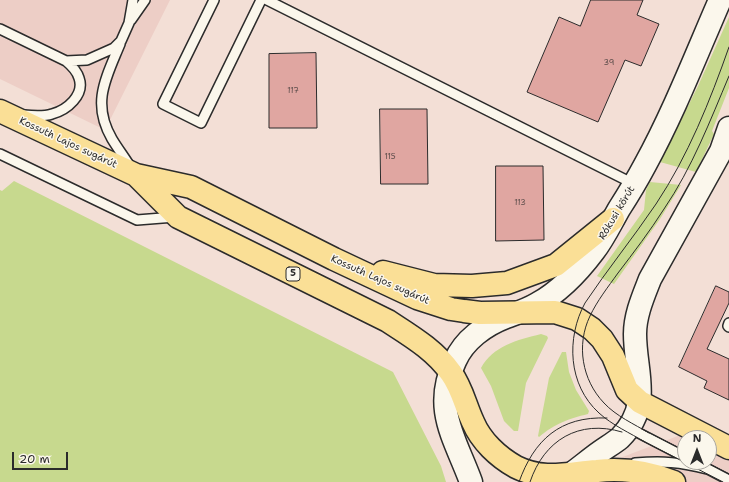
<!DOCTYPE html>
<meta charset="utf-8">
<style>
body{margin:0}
#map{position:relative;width:729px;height:482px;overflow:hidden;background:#f3dfd6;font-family:"Shantell Sans",sans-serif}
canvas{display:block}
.north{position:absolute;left:677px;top:430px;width:40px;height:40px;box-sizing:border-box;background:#fbf7ec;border:1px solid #a8a59f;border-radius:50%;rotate:0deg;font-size:11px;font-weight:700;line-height:16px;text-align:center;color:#2b2b2b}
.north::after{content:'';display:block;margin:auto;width:14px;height:18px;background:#2b2b2b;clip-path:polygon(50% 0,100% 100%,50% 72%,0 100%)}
.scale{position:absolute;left:12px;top:452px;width:56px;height:18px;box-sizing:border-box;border:2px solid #2b2b2b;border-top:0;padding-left:5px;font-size:12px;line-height:14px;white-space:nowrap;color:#2b2b2b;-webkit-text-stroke:3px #fbf7ec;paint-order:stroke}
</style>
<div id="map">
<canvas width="729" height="482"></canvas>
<div class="north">N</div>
<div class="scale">20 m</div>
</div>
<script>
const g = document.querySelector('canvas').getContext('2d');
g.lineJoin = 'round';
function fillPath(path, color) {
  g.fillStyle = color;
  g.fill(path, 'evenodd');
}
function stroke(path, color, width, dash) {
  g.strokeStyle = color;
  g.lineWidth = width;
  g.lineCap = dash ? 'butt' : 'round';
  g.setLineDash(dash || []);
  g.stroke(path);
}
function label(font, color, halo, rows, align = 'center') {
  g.font = font + ' "Shantell Sans",sans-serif';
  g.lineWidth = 3;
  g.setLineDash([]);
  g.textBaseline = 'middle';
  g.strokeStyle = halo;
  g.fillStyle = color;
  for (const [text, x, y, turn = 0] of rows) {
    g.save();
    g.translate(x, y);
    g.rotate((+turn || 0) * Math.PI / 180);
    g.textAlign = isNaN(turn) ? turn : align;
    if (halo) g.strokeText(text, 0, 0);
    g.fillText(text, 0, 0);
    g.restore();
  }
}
fillPath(new Path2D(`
 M0 0H170L105 130 0 79Z
 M704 426 729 439V482H557ZM685 438H709V462H685Z`), '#edcec6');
fillPath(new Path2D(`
 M729 17V88L712 131 714 134 696 172 660 162 698 86Z
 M14 181 393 372 441 466 446 482H0V190L2 191Z
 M650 182 681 185 660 219 614 284 597 276 644 210 646 190Z
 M541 334 547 336 548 338 526 383 518 431H514L504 421 491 386 481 368C493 346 517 340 541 334Z
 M562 352H566L569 372 576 390 589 411 588 414C568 419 556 423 539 437L538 436 549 378Z`), '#c7d98e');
const building = new Path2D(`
 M591 0H643L637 15 659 24 641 66 625 60 598 122 527 92 559 17 580 26Z
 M316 53 317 128H269V54Z
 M380 109H427L428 184H381Z
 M496 166H543L544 240 496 241Z
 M716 286 729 292V303L707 349 729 359V400L704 388 707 381 679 367Z`);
fillPath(building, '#e0a6a1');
stroke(building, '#2b2b2b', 1);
const service = new Path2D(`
 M214 0 163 104 201 123 261 0
 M267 0 634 184
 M131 20 145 0
 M0 29 66 61 87 60 114 48 121 41 129 23 133 0
 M120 44C106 78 91 103 112 139 118 149 125 158 131 168
 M24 115C33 116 43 117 52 114 67 110 85 95 79 78 77 71 72 66 66 61
 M0 154 137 220 175 217
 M729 323 728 326 729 327
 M629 428 685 457
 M635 463C663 461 680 462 707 469
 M702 466 729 480`);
const secondary = new Path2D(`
 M567 481 571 474C581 467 590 459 600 452 607 447 614 443 620 438 653 405 635 373 635 334 635 315 643 297 650 279L721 151 729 128
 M471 482C455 438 432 409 455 361 464 340 485 325 506 317 517 313 527 310 537 304 559 292 579 271 594 251 604 238 611 223 619 209 628 195 637 180 645 165 674 112 696 55 720 0`);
const primary = new Path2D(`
 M0 111 136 175 191 187 334 259 417 298 451 309 464 311 480 313 555 312 577 319 592 329 602 339 613 356 627 390 640 402 729 448
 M136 175 178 217 388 321C411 336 435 350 451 373 462 388 465 405 473 422 481 441 498 457 516 467 544 481 568 473 597 471 623 468 649 472 674 482
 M383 272 434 285 472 286 507 283 556 265 613 219`);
stroke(service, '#2b2b2b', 12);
stroke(secondary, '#2b2b2b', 25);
stroke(primary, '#2b2b2b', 25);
stroke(service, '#fbf7ec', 9);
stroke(secondary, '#fbf7ec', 22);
stroke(primary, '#fadf96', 22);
stroke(new Path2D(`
 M644 430 685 451
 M649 433C634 424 616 416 604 403 582 380 576 345 590 316 597 301 608 287 618 273 634 252 650 231 664 209 692 168 710 121 729 76
 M641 440 723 482
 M645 442C630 433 612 425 599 413 568 385 566 338 585 303 607 270 633 238 656 204 688 156 710 101 729 47
 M706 462 729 474
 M519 482C534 440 560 416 607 418
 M530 482C544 440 579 419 622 432`), '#2b2b2b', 1);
label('8px', '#584a48', null, [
 ["39",609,63],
 ["117",293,91],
 ["115",390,157],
 ["113",520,203]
]);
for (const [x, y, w] of [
 [293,274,14]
]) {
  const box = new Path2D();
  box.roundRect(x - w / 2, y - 7, w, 14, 3);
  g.fillStyle = '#fbf7ec';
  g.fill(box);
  stroke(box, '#2b2b2b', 1);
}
label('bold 9px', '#2b2b2b', null, [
 ["5",293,274]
]);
label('10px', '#2b2b2b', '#fbf7ec', [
 ["Kossuth Lajos sugárút",68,143,25],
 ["Rókusi körút",617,213,-59],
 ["Kossuth Lajos sugárút",380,280,24]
]);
</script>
